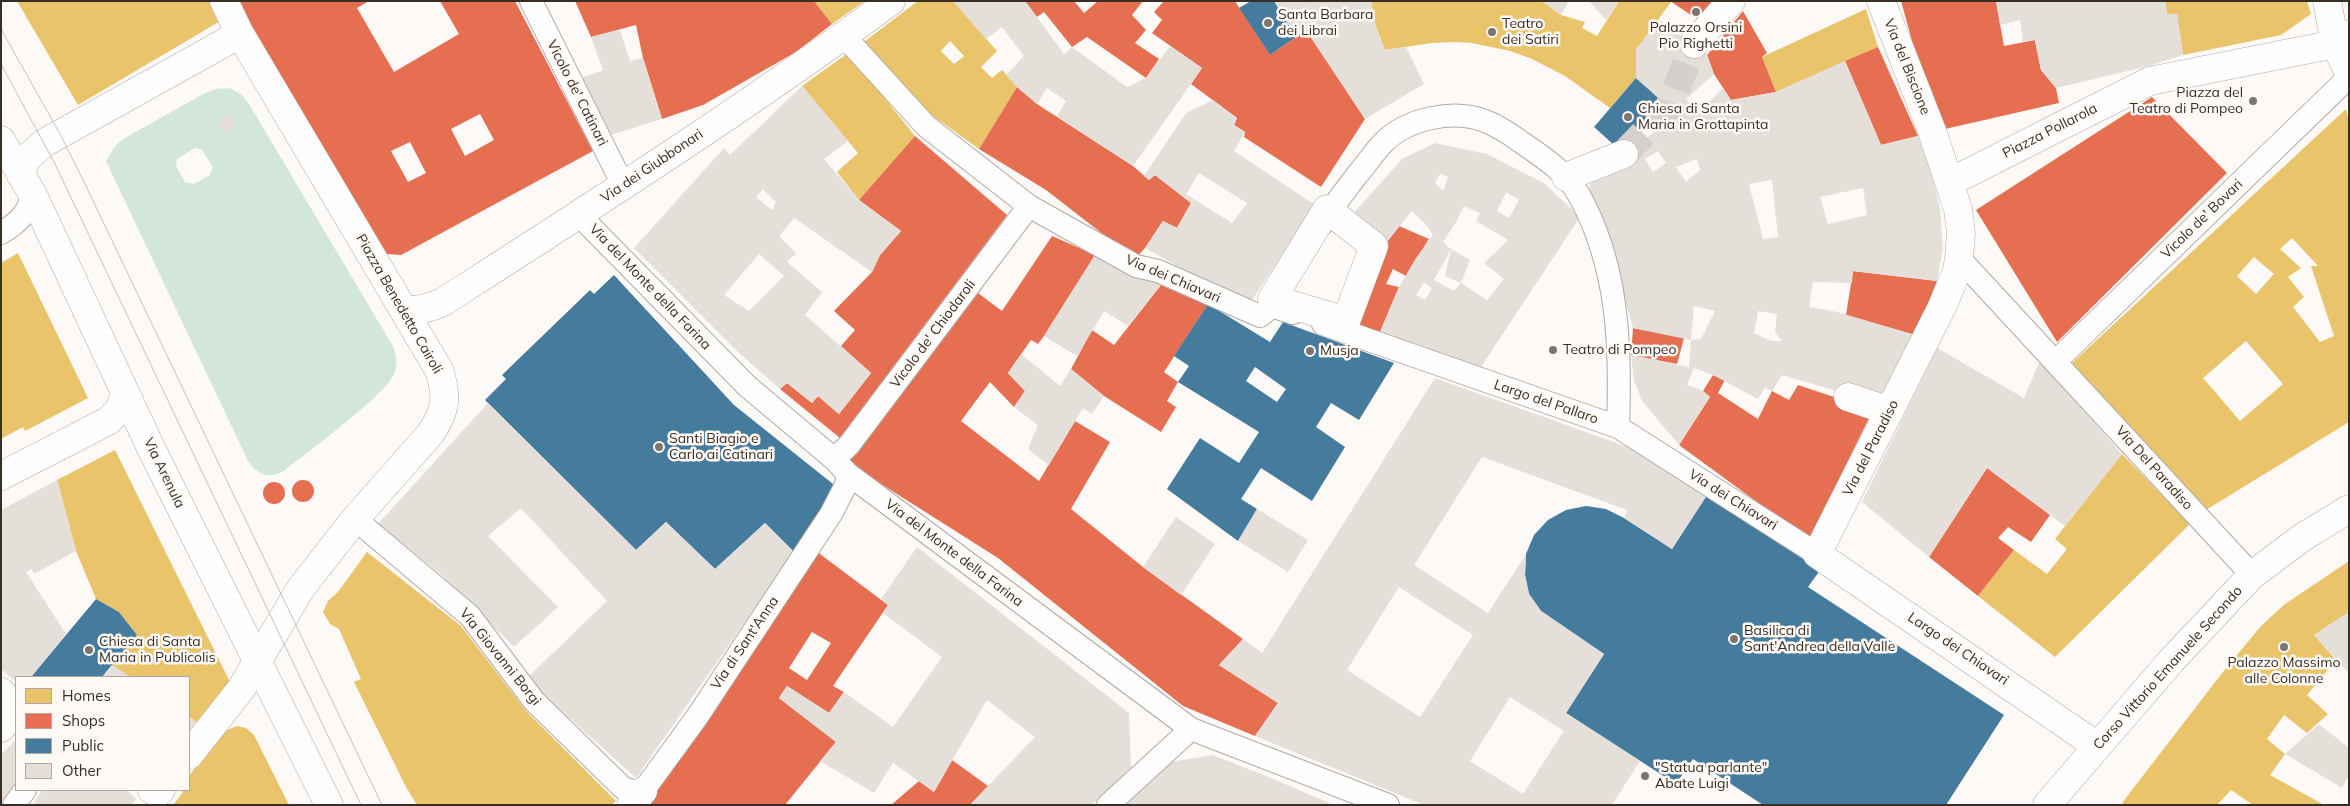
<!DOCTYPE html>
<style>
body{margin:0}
#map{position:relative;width:2350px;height:806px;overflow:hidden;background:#fcf9f7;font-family:Mulish,sans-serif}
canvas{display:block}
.frame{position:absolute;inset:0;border:2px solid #372e26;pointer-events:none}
.legend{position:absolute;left:15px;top:676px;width:175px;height:115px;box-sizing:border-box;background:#fef9f5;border:1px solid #aea8a2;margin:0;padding:6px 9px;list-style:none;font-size:15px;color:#372e26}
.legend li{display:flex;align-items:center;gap:10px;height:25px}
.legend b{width:25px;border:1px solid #aea8a2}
</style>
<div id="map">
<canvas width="2350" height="806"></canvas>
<div class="frame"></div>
<ul class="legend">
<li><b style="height:14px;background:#e9c46a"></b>Homes</li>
<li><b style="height:14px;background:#e76f51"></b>Shops</li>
<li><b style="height:14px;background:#457b9d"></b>Public</li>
<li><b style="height:14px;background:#e5dfda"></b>Other</li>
</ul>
</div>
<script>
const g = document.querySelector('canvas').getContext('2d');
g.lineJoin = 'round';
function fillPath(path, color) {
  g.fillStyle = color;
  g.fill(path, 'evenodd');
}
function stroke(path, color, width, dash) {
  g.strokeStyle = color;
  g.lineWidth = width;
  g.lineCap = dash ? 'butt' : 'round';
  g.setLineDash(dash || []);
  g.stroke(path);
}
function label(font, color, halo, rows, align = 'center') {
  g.font = font + ' Mulish,sans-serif';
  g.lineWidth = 5;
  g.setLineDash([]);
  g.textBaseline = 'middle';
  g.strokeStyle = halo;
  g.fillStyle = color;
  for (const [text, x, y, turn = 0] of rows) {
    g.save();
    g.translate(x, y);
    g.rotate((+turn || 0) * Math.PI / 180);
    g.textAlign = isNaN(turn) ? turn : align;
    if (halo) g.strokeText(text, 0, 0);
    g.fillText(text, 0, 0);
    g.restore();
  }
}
fillPath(new Path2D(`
 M230 88 242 95 249 104 394 348C396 357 398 365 394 374 385 396 307 452 284 471 268 479 259 476 248 461L106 161 116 145 125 138 203 94 216 89ZM195 148 202 150 213 167 210 175 194 184 185 182 176 166 177 159Z`), '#d3e6db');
fillPath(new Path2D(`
 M17 1H211L222 20 78 105Z
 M814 1H865L832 24Z
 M918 1H953L997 51 981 67 992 78 1002 70 1017 87 979 149 929 113 861 44ZM950 41 964 56 954 64 941 51Z
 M1371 1H1542L1561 15 1585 22 1582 28 1597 36 1619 1 1671 2 1636 50V78L1610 108 1565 76 1530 58 1510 51 1472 43 1456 42 1432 43 1385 50 1376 27Z
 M2165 1H2307L2311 14 2281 35 2183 55 2177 14H2167Z
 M1866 9 1878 47 1776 92 1762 57Z
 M848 53 915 136 859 200 837 172 858 153 802 86Z
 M2346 109 2349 121V422L2206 510 2072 363ZM2292 238 2318 266H2311L2334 336 2320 342 2293 307 2304 297 2288 277 2301 268 2280 249ZM2254 257 2274 274 2256 294 2237 276ZM2246 341 2283 384 2240 421 2203 378Z
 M18 253 88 398 25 431 23 427 1 439V263Z
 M115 450 230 682 198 723 189 717V677H130L112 665 137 635 119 612 96 599 76 551 57 480Z
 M2122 454 2190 524 2055 657 1978 596 2014 550 2047 574 2067 549 2055 539Z
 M367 552 461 626 526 711 616 801 611 805H417L406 787 354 682 361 679 339 629 330 624 323 612 328 601 338 592Z
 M2349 561V612L2314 635 2336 660 2307 695 2328 714 2307 733 2284 715 2267 739 2285 754 2270 775 2324 805H2253L2231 790 2217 805H2125L2122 803 2226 668 2262 625 2285 604Z
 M237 726 246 728 254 735 289 805H173L183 792 180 790H189V776L219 737 227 730Z`), '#e9c46a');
fillPath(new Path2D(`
 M239 1H369L357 8 394 72 459 34 440 1H515L593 151 401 255 387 254 237 2ZM480 114 494 140 465 156 451 129ZM410 142 426 173 408 182 391 151Z
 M575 1H814L832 24 796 52 703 105 662 119 643 58 636 25 591 37Z
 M1025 1H1074L1084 13 1098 1H1143L1132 15 1146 30 1135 43 1159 59 1146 78 1087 37 1072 47 1044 12 1037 17Z
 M1164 1H1235L1270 55 1306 30 1365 119 1321 187 1244 137 1245 132 1234 125 1237 118 1191 84 1202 68 1152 33 1162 20 1154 12Z
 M1670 1H1714L1700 21Z
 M1901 1H1996L2004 46 2035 40 2041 70 2056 88 2059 103 1945 129 1912 41Z
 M1743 11 1767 53 1762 57 1776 92 1731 100 1714 74 1707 55Z
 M1878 47 1918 136 1881 145 1845 61Z
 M1017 87 1037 104 1133 166 1149 180 1155 175 1191 203 1177 228 1163 221 1145 248 1135 259 1046 190 979 149Z
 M2152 97 2227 173 2057 342 1976 210Z
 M915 136 1007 215 840 438 780 389 787 383 812 403 818 396 839 414 871 373 841 346 855 330 834 311 872 272 880 255 901 231 859 200Z
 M1399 226 1429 239 1406 276 1393 269 1386 284 1399 287 1380 332 1346 321 1376 239 1387 242Z
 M1052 236 1095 255 1044 336 1038 344 1031 340 1008 373 1025 391 1014 407 990 382 961 421 1039 481 1075 421 1110 442 1071 509 1143 567 1243 639 1219 665 1278 703 1255 736 1183 706 998 558 848 463 978 293 1002 311Z
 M1853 271 1937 281 1915 335 1846 315Z
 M1161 285 1208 304 1164 372 1178 382 1167 401 1176 407 1161 432 1104 396 1071 369 1092 330 1114 345Z
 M1633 328 1684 338 1677 364 1631 355Z
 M1713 375 1725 380 1718 393 1758 419 1772 391 1789 400 1798 385 1873 410 1809 540 1679 445 1710 397 1703 391Z
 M1987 468 2050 515 2031 542 2008 527 1998 538 2014 550 1978 596 1929 557Z
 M292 491a11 11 0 1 1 22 0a11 11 0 1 1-22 0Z
 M263 493a11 11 0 1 1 22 0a11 11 0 1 1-22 0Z
 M816 551 888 605 833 686 844 692 829 713 787 686 779 698 836 742 785 805H644L707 721 756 647ZM812 632 831 643 807 680 789 668Z
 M952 760 988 786 970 805H891L919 781 934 792Z`), '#e76f51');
fillPath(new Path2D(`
 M1251 1H1274L1296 37 1270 55 1239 8Z
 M1636 78 1666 104 1623 153 1594 127Z
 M614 275 734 405 838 488 794 552 765 523 715 569 666 522 636 550 485 400 506 379 502 375 590 290 594 294Z
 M1208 304 1270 342 1283 322 1394 363 1359 420 1331 403 1316 427 1345 447 1312 501 1261 468 1241 499 1257 509 1238 541 1167 489 1200 438 1239 463 1259 432 1178 382 1189 366 1174 356ZM1255 367 1286 389 1277 402 1246 381Z
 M1709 492 1823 566 1808 587 2004 715 1946 805H1763L1693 759 1676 784 1566 713 1604 654 1541 611 1529 594 1525 575 1526 554 1534 535 1548 520 1566 510 1586 506 1606 509 1624 518 1672 549Z
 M96 599 119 612 137 635 102 677H31Z`), '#457b9d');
fillPath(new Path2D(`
 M953 1H1025L1064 54 1072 47 1127 87 1146 78 1170 46 1202 68 1133 166 1057 116 1066 101 1047 88 1037 104 1017 87 1006 75 1024 56 1002 27 986 39Z
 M1274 1H1368L1371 3 1376 27 1385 50 1406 47 1424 84 1365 119 1306 30 1296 37Z
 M1542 1H1569L1561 15Z
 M1589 1H1619L1606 20Z
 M1996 1H2165L2167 14H2177L2183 55 2149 66 2056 88 2041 70 2035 40 2023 42 2020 20 2000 25Z
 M1658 19 1707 55 1714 74 1686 99 1699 113 1723 88 1731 100 1776 92 1845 61 1881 145 1918 136 1932 174 1940 209 1943 249 1937 281 1853 271 1852 283 1813 282 1809 307 1837 312 1915 335 1877 403 1782 375 1772 391 1765 388 1758 399 1713 375 1694 368 1687 385 1703 391 1710 397 1679 445 1642 401 1634 381 1631 355 1689 367 1691 340 1633 328 1604 224 1592 198 1589 185 1676 114 1636 78V50ZM1658 151 1666 163 1653 172 1645 159ZM1697 159 1700 170 1686 182 1676 167ZM1772 180 1778 237 1763 239 1749 184ZM1863 188 1867 215 1828 224 1820 197ZM1694 306 1715 311 1701 339 1691 340ZM1758 311 1777 314 1775 332 1782 341H1771L1754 333Z
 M620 30 630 61 643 58 662 119 608 136 578 79 603 70 591 37Z
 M802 86 848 141 824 159 859 200 901 231 880 255 872 272 794 218 779 236 796 253 787 262 822 292 805 315 871 373 839 414 818 396 812 403 787 383 780 389 740 354 634 248 724 148 730 155ZM763 189 776 202 772 210 756 197ZM759 254 784 276 749 311 724 295Z
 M1213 100 1237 118 1234 125 1245 132 1234 151 1315 205 1248 306 1145 248 1163 221 1177 228 1191 203 1155 175 1149 180 1144 176 1186 113ZM1199 173 1247 203 1232 223 1186 194Z
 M231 116 236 123 232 132 224 133 217 125 222 117Z
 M1435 143 1487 154 1544 183 1580 217 1481 367 1380 332 1399 287 1416 258 1433 235 1428 227 1412 211 1387 242 1345 223 1402 159ZM1440 174 1448 177 1443 191 1435 183ZM1506 192 1519 200 1509 218 1497 211ZM1464 206 1480 213 1476 221 1508 240 1484 263 1504 279 1487 300 1461 283 1470 260 1451 249 1445 276 1461 283 1454 291 1434 280 1451 249 1443 242 1456 222ZM1424 282 1432 288 1425 300 1416 295Z
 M1095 255 1161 285 1128 326 1104 311 1077 356 1044 336Z
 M1937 348 2024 398 2039 363 2049 371 2122 454 2065 526 1987 468 1929 557 1862 502Z
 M1021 354 1060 386 1071 369 1104 396 1092 414 1083 408 1049 465 1028 449 1038 425 1014 407 1025 391 1008 373Z
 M1435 378 1650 455 1709 492 1672 549 1624 518 1627 510 1482 457 1414 565 1488 613 1526 554 1525 575 1529 594 1541 611 1604 654 1566 713 1640 761 1612 805H1424L1255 736 1278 703 1219 665 1243 639 1262 653ZM1399 587 1473 635 1420 717 1347 670ZM1510 697 1564 731 1523 794 1470 761Z
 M488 403 636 550 666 522 715 569 765 523 794 552 636 778 526 679 607 601 521 508 488 536 558 607 514 647 442 575 378 524Z
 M57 480 76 551 34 574 32 569 26 572 66 634 31 677H16V682L1 669V510Z
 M1257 509 1308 540 1288 572 1238 541Z
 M1176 517 1215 544 1181 595 1143 567Z
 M917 547 1129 713 1131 768 1092 805H970L1035 737 987 700 934 792 893 763 874 793 820 761 836 742 779 698 787 686 829 713 844 692 893 727 942 657 883 613 888 605 881 599Z
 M2349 612V673L2314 635Z
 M112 665 130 677H102Z
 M189 717 198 723 189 735Z
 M2319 724 2349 748V775L2342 788 2285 754Z
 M16 740V785L1 805V754Z
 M1212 755 1264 775 1334 805H1120L1171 762Z
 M42 790H127L136 799 132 805H33Z`), '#e5dfda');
stroke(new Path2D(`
 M1624 154 1669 107 1694 44`), '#d5d0cd', 28, [28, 14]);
const lane = new Path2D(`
 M531 1 623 185
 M844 36 926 126 1029 206 1136 266 1158 271 1260 316 1272 306 1293 313
 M579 215 747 386 834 459 848 474 1191 729 1388 805
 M1322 224C1332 207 1345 191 1357 175 1366 165 1374 152 1383 143 1407 118 1454 109 1485 121 1498 126 1510 134 1521 142 1543 157 1566 172 1579 195 1619 267 1621 348 1618 427
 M1 233C18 223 27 214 33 195
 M1959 258 2252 575
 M1323 324 1618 427 1817 554
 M2056 361 2349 77
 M834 459 849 445 1029 206
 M355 519 470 616 534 701 623 788 636 792 643 791 697 717 831 514 846 485 848 474
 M14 805 25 790
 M1108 805 1191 729`);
const street = new Path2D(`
 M1881 1 1932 131 1958 209 1961 233 1959 258 1957 271 1942 307 1817 554 2097 746
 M2327 1 2335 44 2349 73
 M1694 44 1731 1
 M21 175 26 159 44 143 240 34
 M1566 177 1624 154
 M1950 182 2150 81 2335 44 2349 34
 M1327 209 1374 246 1346 321 1272 299Z
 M404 310C419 311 430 308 443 302 594 205 746 108 891 1
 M1848 397 1890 411
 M1 476 108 421 119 410 125 394
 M1 692 16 708
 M1 728 16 712
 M189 755 241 689 301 588 355 519 431 433C446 410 448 397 439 370L240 34 224 1
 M152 790 158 793 161 790
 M631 805 643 791`);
const secondary = new Path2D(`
 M1 140 33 195 151 448 329 805
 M2047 805 2171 661 2252 575 2303 537 2349 509`);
stroke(lane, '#b0aaa6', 24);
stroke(street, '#b0aaa6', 29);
stroke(secondary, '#b0aaa6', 29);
stroke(lane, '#fffefe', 22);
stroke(street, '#fffefe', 28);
stroke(secondary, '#fffefe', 28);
stroke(new Path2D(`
 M1 29 60 134 84 182 382 805
 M1 64 55 164 361 805`), '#c3c2c1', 1);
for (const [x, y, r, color] of [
 [1696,12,5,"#7c756f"],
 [1268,23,5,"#7c756f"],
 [1492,32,5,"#7c756f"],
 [2253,101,5,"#7c756f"],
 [1628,117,5,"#7c756f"],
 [1553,350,5,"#7c756f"],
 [1310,351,5,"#7c756f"],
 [659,447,5,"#7c756f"],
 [1734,639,5,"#7c756f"],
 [2284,647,5,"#7c756f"],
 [89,650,5,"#7c756f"],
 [1645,776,5,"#7c756f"]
]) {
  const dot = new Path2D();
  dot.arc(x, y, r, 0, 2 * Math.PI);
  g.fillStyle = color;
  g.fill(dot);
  stroke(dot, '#fef9f5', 2);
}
label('14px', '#372e26', '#fef9f5', [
 ["Santa Barbara",1278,15],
 ["dei Librai",1278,31],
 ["Teatro",1502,24],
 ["dei Satiri",1502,40],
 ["Palazzo Orsini",1696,28,"center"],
 ["Pio Righetti",1696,44,"center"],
 ["Piazza del",2243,93,"right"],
 ["Teatro di Pompeo",2243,109,"right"],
 ["Chiesa di Santa",1638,109],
 ["Maria in Grottapinta",1638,125],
 ["Teatro di Pompeo",1563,350],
 ["Musja",1320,351],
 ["Santi Biagio e",669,439],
 ["Carlo ai Catinari",669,455],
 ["Basilica di",1744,631],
 ["Sant'Andrea della Valle",1744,647],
 ["Chiesa di Santa",99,642],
 ["Maria in Publicolis",99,658],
 ["Palazzo Massimo",2284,663,"center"],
 ["alle Colonne",2284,679,"center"],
 ["\"Statua parlante\"",1655,768],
 ["Abate Luigi",1655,784]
], 'left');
label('14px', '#372e26', '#fef9f5', [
 ["Via del Biscione",1907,67,68],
 ["Vicolo de' Catinari",577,93,63],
 ["Piazza Pollarola",2050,131,-27],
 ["Via dei Giubbonari",652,166,-34],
 ["Vicolo de' Bovari",2202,219,-44],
 ["Via dei Chiavari",1173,279,23],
 ["Via del Monte della Farina",650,287,46],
 ["Piazza Benedetto Cairoli",399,304,60],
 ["Vicolo de' Chiodaroli",933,334,-53],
 ["Largo del Pallaro",1546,402,19],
 ["Via del Paradiso",1871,448,-63],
 ["Via Del Paradiso",2154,468,48],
 ["Via Arenula",164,473,64],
 ["Via dei Chiavari",1733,500,32],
 ["Via del Monte della Farina",954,553,37],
 ["Via di Sant'Anna",745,643,-56],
 ["Largo dei Chiavari",1958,649,34],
 ["Via Giovanni Borgi",500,657,51],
 ["Corso Vittorio Emanuele Secondo",2168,668,-48]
]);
</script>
